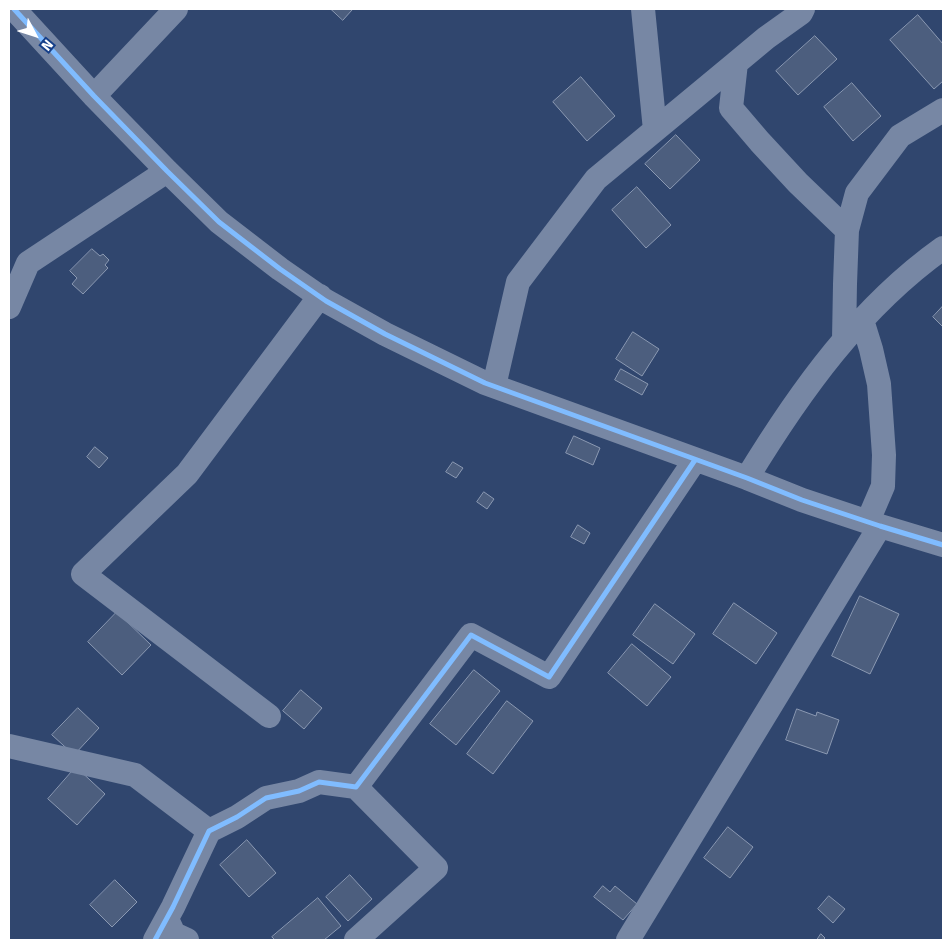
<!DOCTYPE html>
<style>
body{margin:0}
#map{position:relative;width:952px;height:949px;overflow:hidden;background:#30466e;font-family:"Fira Sans",sans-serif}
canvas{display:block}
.frame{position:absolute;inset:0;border:10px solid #fff;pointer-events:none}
.north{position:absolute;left:10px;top:10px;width:50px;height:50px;-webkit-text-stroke:4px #153f89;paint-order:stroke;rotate:130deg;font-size:14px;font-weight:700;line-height:20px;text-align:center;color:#fff}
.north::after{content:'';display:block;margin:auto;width:18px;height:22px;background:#fff;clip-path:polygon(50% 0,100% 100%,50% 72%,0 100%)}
</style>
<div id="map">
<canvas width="952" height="949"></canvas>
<div class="frame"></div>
<div class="north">N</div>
</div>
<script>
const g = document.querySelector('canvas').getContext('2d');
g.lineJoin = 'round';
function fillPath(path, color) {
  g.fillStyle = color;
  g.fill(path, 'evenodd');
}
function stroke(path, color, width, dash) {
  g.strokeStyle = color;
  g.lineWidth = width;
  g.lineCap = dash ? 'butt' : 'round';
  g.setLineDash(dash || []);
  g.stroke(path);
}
const building = new Path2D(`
 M331 9H351L352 10 343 20Z
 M918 15 943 44V81L934 89 890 40Z
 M815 36 837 59 798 95 776 71Z
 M581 77 615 116 587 141 553 102Z
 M852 83 881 116 853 141 824 107Z
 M676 135 700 160 670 189 645 164Z
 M637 187 671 225 646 248 612 210Z
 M92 249 100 256 103 254 109 260 105 265 108 268 83 294 72 284 77 278 70 271Z
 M943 306V327L933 317Z
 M633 332 659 349 642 376 616 359Z
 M621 369 648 384 642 395 615 380Z
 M574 436 600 448 593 465 566 453Z
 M95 447 108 458 99 468 87 457Z
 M453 462 463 468 456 478 446 472Z
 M484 492 494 499 487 509 477 502Z
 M578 525 590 533 584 544 571 537Z
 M860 596 899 614 870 674 832 656Z
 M734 603 777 633 756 664 713 634Z
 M655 604 695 634 673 664 633 635Z
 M117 612 151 645 122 675 88 642Z
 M632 644 671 677 647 706 608 673Z
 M474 670 500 691 456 745 430 724Z
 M301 690 322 708 304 729 283 711Z
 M507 701 533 721 493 774 467 754Z
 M78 708 99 728 74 755 52 735Z
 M797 709 816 716 817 712 839 720 827 754 786 740Z
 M76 767 105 794 77 825 48 799Z
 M728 827 753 847 730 878 704 858Z
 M247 840 276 873 249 897 220 865Z
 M350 875 372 899 348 921 326 897Z
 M115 880 137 902 112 927 90 905Z
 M603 886 610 892 615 886 637 904 623 920 594 897Z
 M829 896 845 909 833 923 818 909Z
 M318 898 341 926 324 940H275L272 937Z
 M821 934 825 938 823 940H817Z`);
fillPath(building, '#4c5e7e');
stroke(building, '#8b99b2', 1);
stroke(new Path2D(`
 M14 9 94 96 167 171 219 222 280 269 326 301 385 334 485 383 747 478 802 500 880 526 943 545
 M643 9 655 130
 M803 9 801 13 766 38 736 63 731 108 760 142 798 183 847 230 845 284 844 340
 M94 96 176 9
 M847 230 857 193 900 136 943 110
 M9 307 28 263 167 171
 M862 320 871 349 879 384 884 455 883 486 868 521
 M494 386 518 282 596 179 736 63
 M747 478C800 391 860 307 943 248
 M269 716 83 574 187 474 320 296
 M9 746 135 775 209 831
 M356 787 436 868 356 940
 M167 919 174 934 187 940
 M155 940 173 907 209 831 237 817 266 798 299 791 319 782 356 787 471 635 549 677 695 460
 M628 940 880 526`), '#7787a4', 24);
stroke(new Path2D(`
 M14 9 94 96 167 171 219 222 280 269 326 301 385 334 485 383 747 478 802 500 880 526 943 545
 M155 940 173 907 209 831 237 817 266 798 299 791 319 782 356 787 471 635 549 677 695 460`), '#80bcff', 5);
</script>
